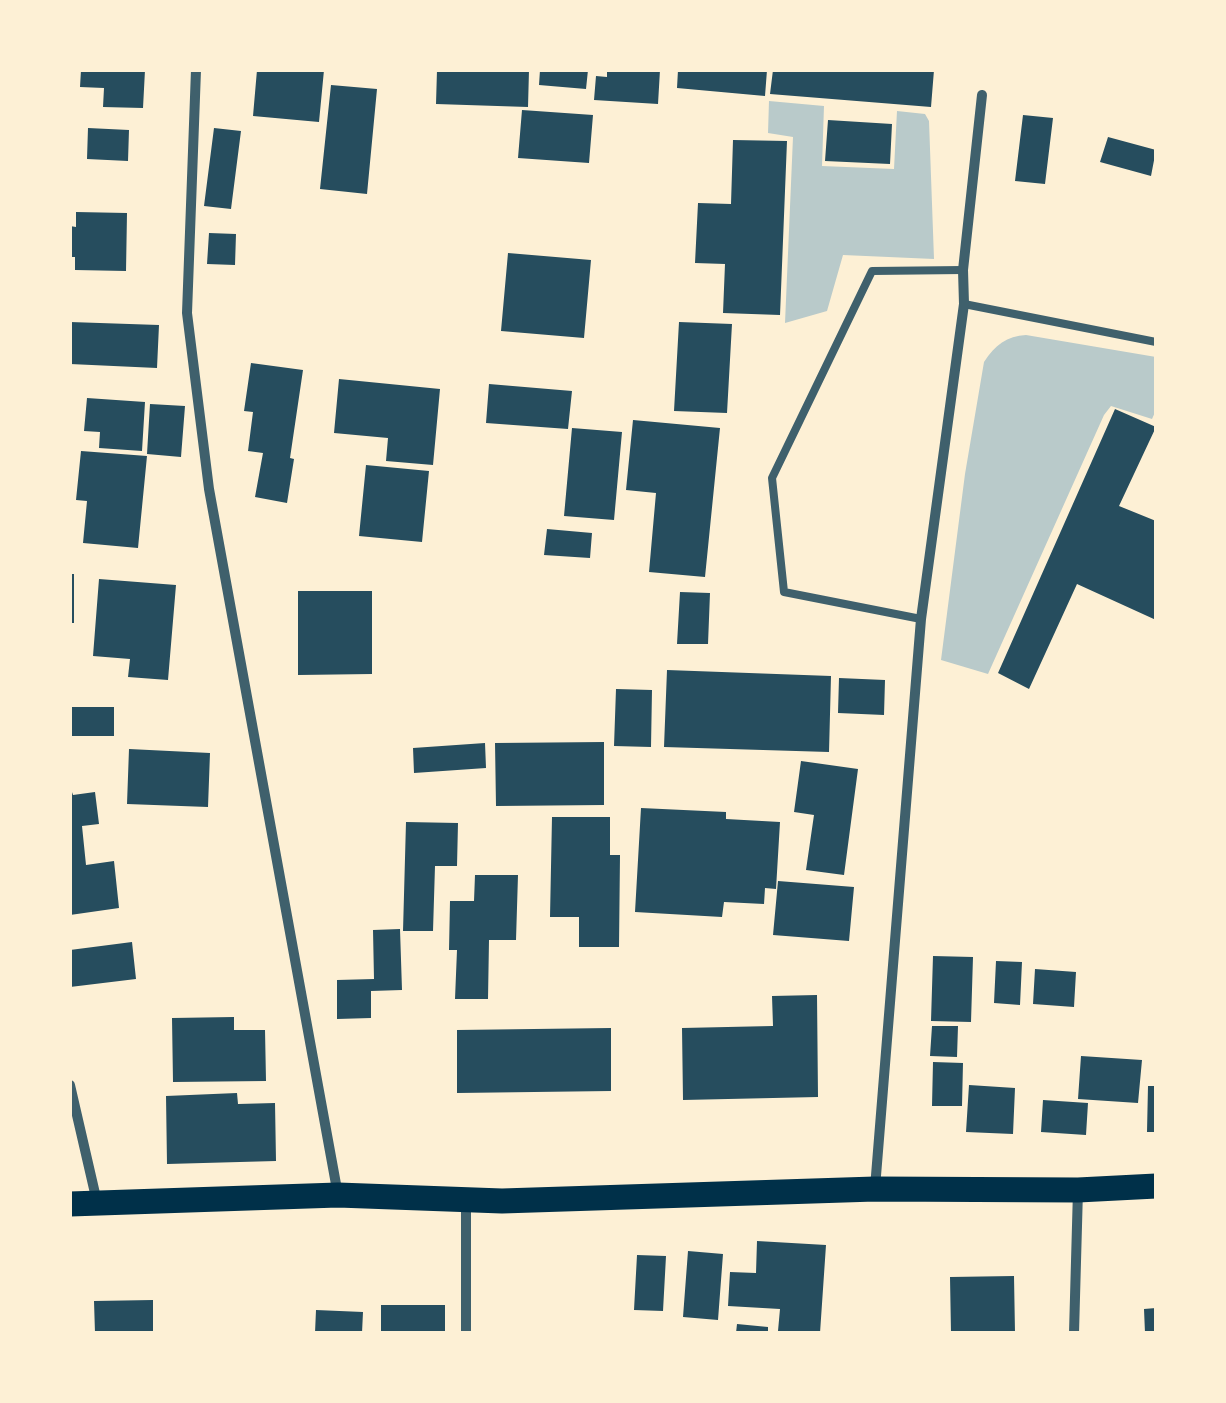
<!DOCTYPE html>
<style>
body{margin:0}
#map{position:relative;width:1226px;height:1403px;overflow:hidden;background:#fdf0d5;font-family:"Work Sans",sans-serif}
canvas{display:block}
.frame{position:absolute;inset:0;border:72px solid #fdf0d5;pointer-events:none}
</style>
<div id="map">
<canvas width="1226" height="1403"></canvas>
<div class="frame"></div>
</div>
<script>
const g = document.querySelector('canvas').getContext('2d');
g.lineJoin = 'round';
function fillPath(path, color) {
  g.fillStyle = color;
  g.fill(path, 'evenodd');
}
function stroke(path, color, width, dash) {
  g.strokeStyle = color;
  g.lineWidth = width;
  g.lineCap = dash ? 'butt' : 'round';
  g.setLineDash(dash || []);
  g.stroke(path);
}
fillPath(new Path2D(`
 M769 101 824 106 822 166 894 169 897 111 925 114 929 121 934 259 843 255 827 311 785 323 793 137 768 133Z
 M1026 335 1156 357V410L1152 419 1111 406 1104 415 988 674 941 660 965 474 984 362C995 345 1007 336 1026 335Z`), '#b9caca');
fillPath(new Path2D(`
 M81 70H145L143 108 103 107 104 88 80 87Z
 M257 70H324L319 122 253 116Z
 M437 70H529L528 107 436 104Z
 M540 70H588L586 89 539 85Z
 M607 70H660L658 104 594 100 596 76 607 77Z
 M678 70H767L765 96 677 88Z
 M773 70H934L931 107 770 94Z
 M331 85 377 89 367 194 320 189Z
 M522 110 593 115 589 163 518 158Z
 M1023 115 1053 118 1045 184 1015 181Z
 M828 120 892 124 890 164 825 161Z
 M88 128 129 130 128 161 87 159Z
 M214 128 241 131 231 209 204 206Z
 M1108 137 1156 150 1151 176 1100 162Z
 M733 140 787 141 780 315 723 313 725 264 695 263 698 203 731 204Z
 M76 212 127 213 126 271 75 270V257H70V226L76 227Z
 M209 233 236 234 235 265 207 264Z
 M508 253 591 260 584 338 501 331Z
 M70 322 159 325 157 368 70 364Z
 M679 322 732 324 727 413 674 411Z
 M251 363 303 370 290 458 294 459 287 503 255 497 263 453 248 451 253 412 244 411Z
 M339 379 440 389 433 465 386 461 388 438 334 433Z
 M489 384 572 391 568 429 486 423Z
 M87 398 145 402 142 451 99 448 100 432 84 431Z
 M150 404 185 406 181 457 147 454Z
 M1115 409 1156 427 1119 506 1156 521V620L1077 584 1029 689 998 673Z
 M633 420 720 428 705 577 649 572 656 493 626 490Z
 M572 428 622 432 614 520 564 516Z
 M81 451 147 456 138 548 83 543 87 501 76 500Z
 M366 465 429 471 422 542 359 536Z
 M547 529 592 533 590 558 544 555Z
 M70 574H74V623H70Z
 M99 579 176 585 168 680 128 677 130 659 93 656Z
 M298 591H372V674L298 675Z
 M680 592 710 593 708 644H677Z
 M667 670 831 676 829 752 664 747Z
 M839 678 885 680 884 715 838 713Z
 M616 689 652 690 651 747 614 746Z
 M70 707H114V736H70Z
 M604 742V805L496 806 495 743Z
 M485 743 486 768 414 773 413 748Z
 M129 749 210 753 208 807 127 804Z
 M801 761 858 769 844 875 806 870 814 815 794 812Z
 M70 786 73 795 95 792 99 824 82 826 86 865 114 861 119 908 70 915Z
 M641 808 726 812V819L780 822 776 889 765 888 764 904 724 902 722 917 635 912Z
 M552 817H610V855H620L619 947H579V917H550Z
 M406 822 458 823 457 866H435L433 931H403Z
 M475 875H518L516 940H489L488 999H455L457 950H449L450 901H474Z
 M778 881 854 887 849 941 773 935Z
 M400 929 402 990 371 991V1018L337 1019V980L374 979 373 930Z
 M132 942 136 979 70 987V950Z
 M933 956 973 957 971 1022 931 1021Z
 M996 961 1022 962 1020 1005 994 1003Z
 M1035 969 1076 972 1074 1007 1033 1004Z
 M817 995 818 1097 683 1100 682 1028 773 1026 772 996Z
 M234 1017V1030H265L266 1081 173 1082 172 1018Z
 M932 1026H958L957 1057 930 1056Z
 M611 1028V1091L457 1093V1030Z
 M1081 1056 1142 1060 1138 1103 1078 1099Z
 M933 1062 963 1063 962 1106H932Z
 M969 1085 1015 1088 1013 1134 966 1132Z
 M1148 1086H1156V1132H1147Z
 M237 1093 238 1104 275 1103 276 1161 167 1164 166 1096Z
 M1043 1100 1088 1103 1086 1135 1041 1132Z
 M757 1241 826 1245 820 1333 778 1331 780 1309 728 1306 730 1272 756 1273Z
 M688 1251 723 1254 718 1320 683 1317Z
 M637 1255 666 1256 663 1311 634 1310Z
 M1014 1276 1015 1333H951L950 1277Z
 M153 1300V1333H95L94 1301Z
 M381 1305H445V1333H381Z
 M1156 1308V1333H1145L1144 1309Z
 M316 1310 363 1312 362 1333H315Z
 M737 1324 768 1327V1333H736Z`), '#264d5e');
stroke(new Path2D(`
 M964 304 1156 342
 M921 619 784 592 772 478 872 271 963 270`), '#3f606c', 8);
stroke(new Path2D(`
 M196 70 187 313 209 489 338 1195
 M70 1085 97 1202
 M875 1188 921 619 964 304 963 270 982 95
 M466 1333V1200
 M1074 1333 1078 1190`), '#3f606c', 10);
stroke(new Path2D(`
 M70 1204 338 1195 502 1201 875 1189 1078 1190 1156 1186`), '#003049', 25);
</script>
